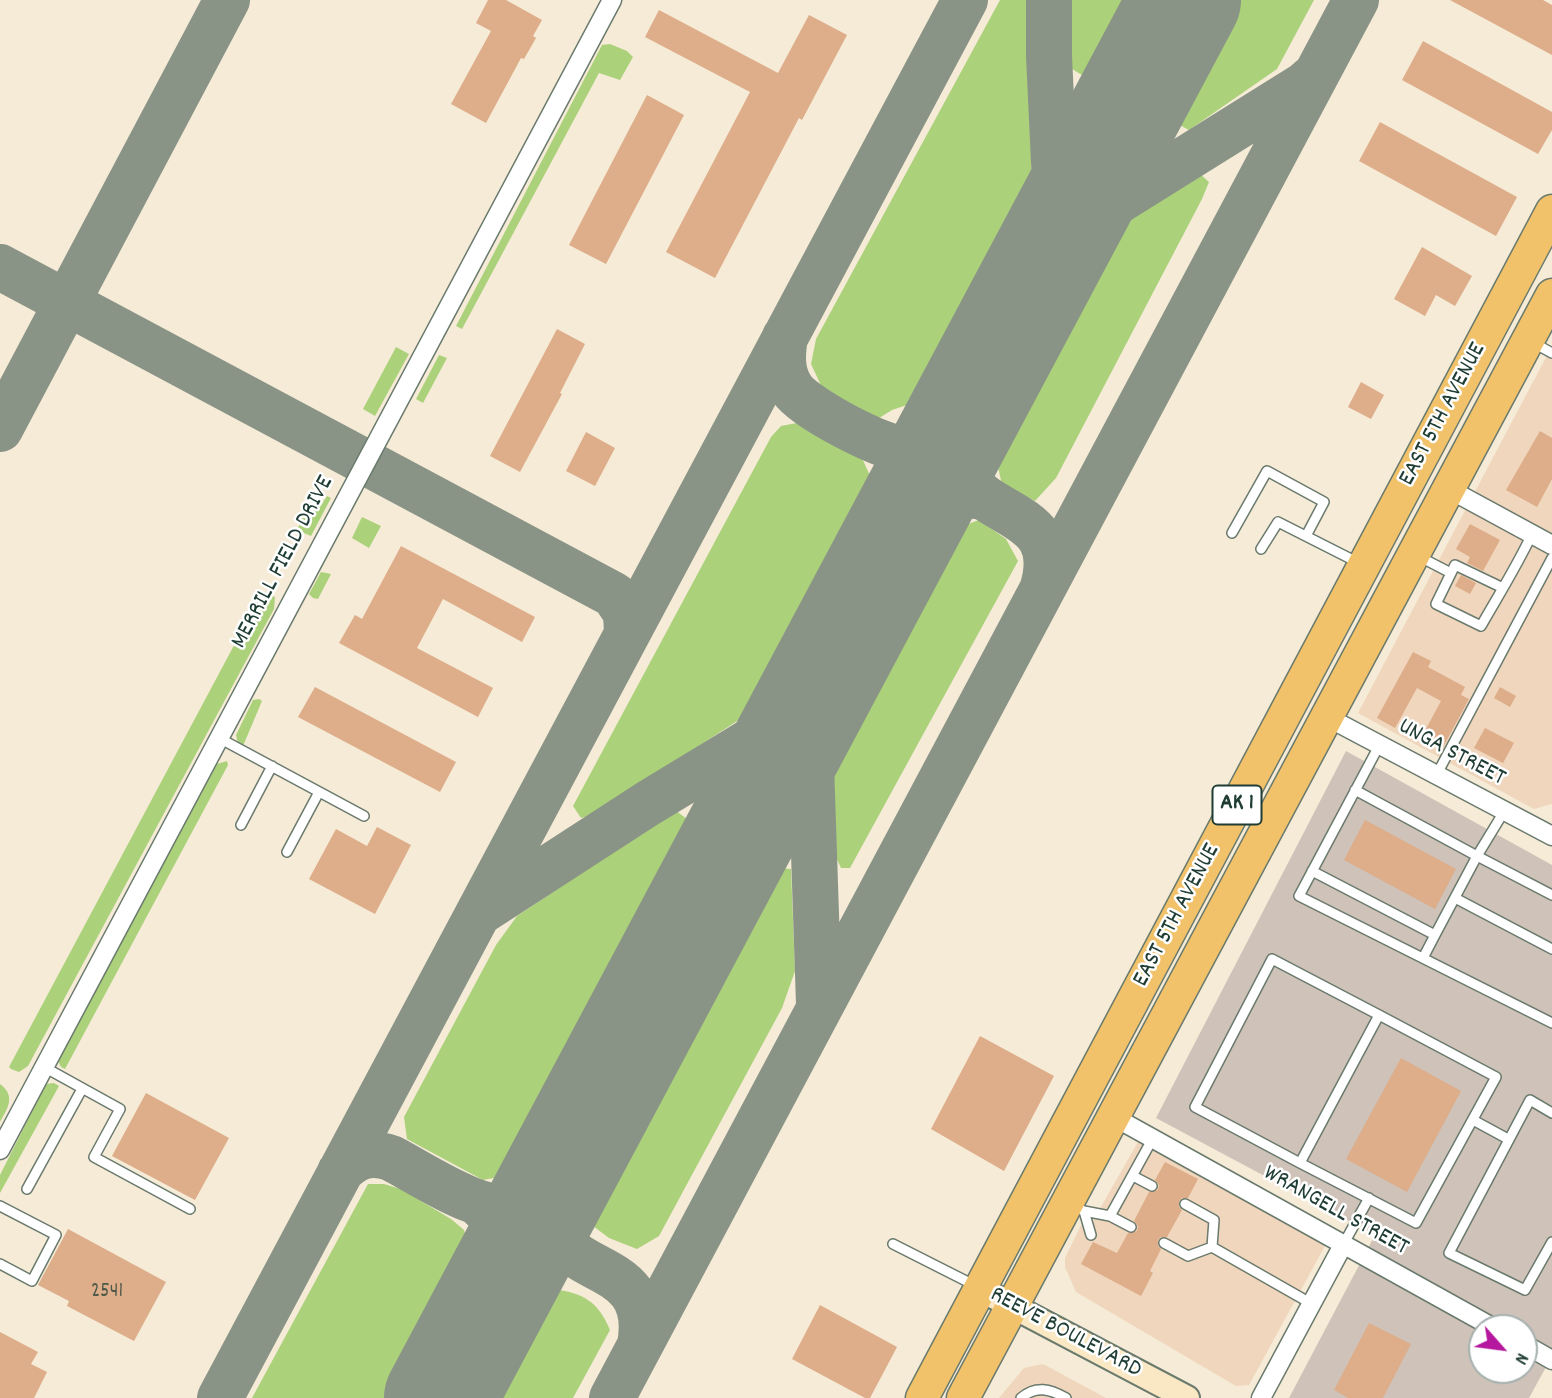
<!DOCTYPE html>
<style>
body{margin:0}
#map{position:relative;width:1552px;height:1398px;overflow:hidden;background:#f5ebd7;font-family:Dekko,sans-serif}
canvas{display:block}
.north{position:absolute;left:1468px;top:1314px;width:70px;height:70px;box-sizing:border-box;background:#fff;border:2px solid #a5b1ae;border-radius:50%;rotate:118deg;font-size:19px;font-weight:700;line-height:28px;text-align:center;color:#1f3d34}
.north::after{content:'';display:block;margin:auto;width:24px;height:32px;background:#b5179e;clip-path:polygon(50% 0,100% 100%,50% 72%,0 100%)}
</style>
<div id="map">
<canvas width="1552" height="1398"></canvas>
<div class="north">N</div>
</div>
<script>
const g = document.querySelector('canvas').getContext('2d');
g.lineJoin = 'round';
function fillPath(path, color) {
  g.fillStyle = color;
  g.fill(path, 'evenodd');
}
function stroke(path, color, width, dash) {
  g.strokeStyle = color;
  g.lineWidth = width;
  g.lineCap = dash ? 'butt' : 'round';
  g.setLineDash(dash || []);
  g.stroke(path);
}
function label(font, color, halo, rows, align = 'center') {
  g.font = font + ' Dekko,sans-serif';
  g.lineWidth = 5;
  g.setLineDash([]);
  g.textBaseline = 'middle';
  g.strokeStyle = halo;
  g.fillStyle = color;
  for (const [text, x, y, turn = 0] of rows) {
    g.save();
    g.translate(x, y);
    g.rotate((+turn || 0) * Math.PI / 180);
    g.textAlign = isNaN(turn) ? turn : align;
    if (halo) g.strokeText(text, 0, 0);
    g.fillText(text, 0, 0);
    g.restore();
  }
}
fillPath(new Path2D(`
 M1552 346V804L1534 809 1358 713Z
 M1138 1142 1326 1244 1249 1385 1236 1386 1076 1292 1065 1267V1258L1081 1225 1090 1226Z
 M1043 1364 1106 1398H999L1024 1368Z`), '#f0d6bc');
fillPath(new Path2D(`
 M1346 751 1552 865V1356L1529 1398H1289L1375 1235 1156 1118ZM1482 1328H1524V1370H1482Z`), '#cec2b9');
fillPath(new Path2D(`
 M1000 0H1033L1031 188 910 404 892 410 876 420 825 394 811 364 816 339Z
 M1067 0H1127L1090 69 1082 75 1072 69Z
 M1239 0H1314L1277 69 1189 130 1174 122Z
 M610 44 627 51 633 57 620 80 599 73 462 329 456 326 602 45Z
 M1198 172 1209 182 1202 199 1056 478 1035 501 1002 485 995 453 1118 226Z
 M396 347 409 354 375 416 363 409Z
 M439 355 447 358 423 403 416 399Z
 M802 422 861 456 872 480 748 714 592 815 581 818 573 806 771 437 781 426Z
 M327 496 331 498 311 536 297 530 305 512 319 508Z
 M362 517 381 526 369 548 352 538Z
 M979 520 1006 539 1018 561 850 868H841L834 853 833 767 836 750 955 529Z
 M321 572 331 574 318 599 313 598 309 594Z
 M263 591 275 597 274 609 28 1066 19 1072 11 1069 9 1067Z
 M259 699 262 701 243 746 238 744 236 735 253 700Z
 M227 761 228 765 65 1069 61 1067 58 1061 217 764Z
 M675 810 691 822 504 1176 483 1180 407 1139 404 1117 496 945 517 916Z
 M780 868 791 869 795 971 782 1008 659 1236 637 1249 609 1238 593 1226 592 1209Z
 M54 1083 59 1086 0 1193V1175L46 1084Z
 M0 1084C16 1096 8 1108 0 1122Z
 M368 1184H384L401 1189 451 1219 464 1230 470 1253 390 1398H252Z
 M553 1289C583 1293 598 1301 610 1330L573 1398H491L540 1303Z`), '#acd17b');
stroke(new Path2D(`
 M1043 265 1052 233 1056 204 1049 56V0
 M1043 266 1083 223 1304 85 1312 78
 M0 267 614 595 626 613 627 633
 M785 337C782 355 781 373 792 389 805 408 886 451 909 450 931 449 945 436 960 422
 M960 422C937 531 1070 490 1043 587
 M0 429 227 0
 M903 528C927 499 944 490 982 497
 M482 911 647 804 782 722 823 680
 M819 1004 810 734 823 680
 M340 1172C355 1156 370 1151 391 1158 424 1175 485 1218 522 1206 538 1201 549 1186 559 1174
 M559 1174C556 1188 551 1203 552 1217 557 1280 656 1255 640 1345
 M480 1205C505 1226 509 1249 503 1281
 M220 1398 965 0
 M612 1398 1356 0`), '#8a9486', 46);
stroke(new Path2D(`
 M440 1398 1185 0`), '#8a9486', 112);
fillPath(new Path2D(`
 M488 0H506L542 20 533 36 536 38 524 59 521 58 486 123 451 104 491 31 476 23Z
 M1450 0H1543L1552 5V55Z
 M659 10 778 73 809 15 847 35 802 120 799 118 715 278 666 252 750 92 645 37Z
 M1423 41 1552 112V130L1538 154 1402 80Z
 M647 95 684 115 606 264 569 245Z
 M1380 122 1517 197 1496 236 1359 161Z
 M1422 247 1472 276 1455 306 1436 295 1425 316 1394 299Z
 M557 329 585 344 560 393 562 394 520 472 490 456Z
 M1361 382 1384 395 1371 419 1348 407Z
 M1540 431 1552 438V479L1537 507 1506 490Z
 M586 432 615 448 595 486 566 471Z
 M1470 524 1500 540 1483 571 1467 563 1470 557 1456 549Z
 M401 546 535 617 522 642 443 599 417 648 493 688 478 717 339 643 355 615 362 619Z
 M1461 575 1476 583 1470 594 1455 586Z
 M1413 652 1431 661 1428 667 1465 687 1461 695 1469 699 1442 749 1421 738 1441 701 1417 688 1395 728 1377 718Z
 M315 687 456 762 440 792 298 717Z
 M1500 687 1516 696 1510 707 1494 698Z
 M1485 728 1514 743 1503 763 1474 748Z
 M1365 820 1456 869 1435 909 1344 860Z
 M377 827 411 845 375 914 309 879 336 829 367 846Z
 M980 1036 1054 1076 1004 1171 931 1129Z
 M1401 1058 1461 1091 1407 1192 1346 1159Z
 M146 1093 229 1138 195 1200 112 1156Z
 M1165 1162 1198 1179 1188 1198H1182L1179 1201V1207L1182 1210 1167 1237H1161L1158 1240V1246L1161 1249 1150 1271 1153 1273 1141 1296 1081 1264 1093 1242 1117 1253 1128 1233 1137 1231 1138 1226 1134 1221 1149 1192 1158 1190 1159 1185 1155 1180Z
 M68 1229 166 1282 134 1341 67 1306 69 1301 38 1285Z
 M820 1305 897 1347 870 1398H865L792 1359Z
 M1369 1323 1411 1344 1383 1398H1348L1334 1390Z
 M0 1332 38 1352 31 1364 47 1372 34 1398H0Z`), '#dead89');
const lane = new Path2D(`
 M1532 342 1552 353
 M1232 533 1267 471 1324 502 1306 536
 M1261 549 1278 522 1359 563
 M1418 556 1451 573
 M1503 588 1455 565 1436 604 1481 626C1498 596 1517 566 1532 534
 M219 738 364 816
 M1380 744 1299 896 1552 1023
 M1437 774 1552 558
 M1505 810 1477 856 1552 895
 M241 825 272 766
 M287 852 319 792
 M1312 871 1435 935 1477 856 1355 790
 M1455 898 1552 949
 M1423 958 1435 935
 M1379 1015 1496 1077 1416 1223 1300 1163Z
 M44 1067 120 1109 94 1157 190 1209
 M1552 1113 1530 1100 1449 1253 1525 1290 1552 1242
 M1473 1120 1508 1139
 M1300 1163 1195 1107 1272 959 1379 1015
 M1133 1176 1152 1186
 M27 1189 82 1089
 M1185 1204 1214 1220 1212 1247
 M1072 1205 1084 1211 1110 1216 1131 1227
 M0 1206 56 1235 32 1281 0 1264
 M1084 1211 1091 1235
 M1110 1216 1153 1138
 M1164 1243 1188 1256 1212 1247 1312 1304
 M893 1244 976 1286
 M1343 1245 1369 1198
 M1021 1398C1036 1385 1050 1389 1066 1398`);
const street = new Path2D(`
 M1447 488 1552 545
 M1327 717 1552 836
 M1114 1117 1494 1328
 M0 1150 612 0
 M1524 1344 1552 1360
 M1261 1398 1343 1245`);
const secondary = new Path2D(`
 M980 1289 1187 1398`);
const highway = new Path2D(`
 M922 1398 1552 211
 M963 1398 1552 295`);
stroke(lane, '#6a7a6d', 12);
stroke(street, '#6a7a6d', 21);
stroke(secondary, '#6a7a6d', 28);
stroke(highway, '#6a7a6d', 35);
stroke(lane, '#fff', 9);
stroke(street, '#fff', 18);
stroke(secondary, '#fae7c3', 24);
stroke(highway, '#f2c26a', 32);
label('21px', '#4f5949', null, [
 ["2541",107,1293]
]);
for (const [x, y, w] of [
 [1237,805,49]
]) {
  const box = new Path2D();
  box.roundRect(x - w / 2, y - 19.5, w, 39, 5);
  g.fillStyle = '#fff';
  g.fill(box);
  stroke(box, '#1f3d34', 2);
}
label('bold 23px', '#1f3d34', null, [
 ["AK 1",1237,805]
]);
label('24px', '#1f3d34', '#fff', [
 ["EAST 5TH AVENUE",1444,415,-62],
 ["MERRILL FIELD DRIVE",284,563,-62],
 ["UNGA STREET",1451,754,28],
 ["EAST 5TH AVENUE",1178,916,-62],
 ["WRANGELL STREET",1335,1212,29],
 ["REEVE BOULEVARD",1065,1334,28]
]);
</script>
